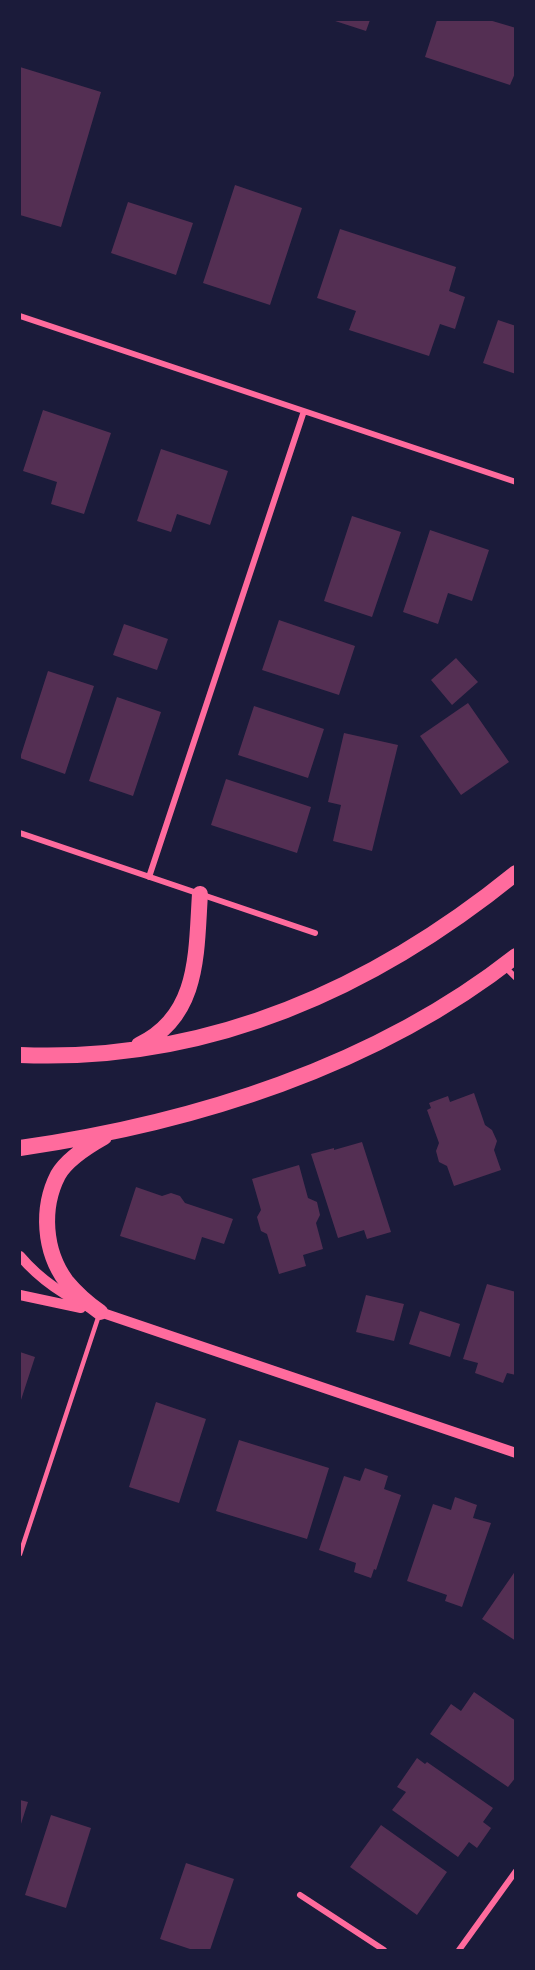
<!DOCTYPE html>
<style>
body{margin:0}
#map{position:relative;width:535px;height:1970px;overflow:hidden;background:#1b1b3a;font-family:"PT Sans Narrow",sans-serif}
canvas{display:block}
.frame{position:absolute;inset:0;border:21px solid #1b1b3a;pointer-events:none}
</style>
<div id="map">
<canvas width="535" height="1970"></canvas>
<div class="frame"></div>
</div>
<script>
const g = document.querySelector('canvas').getContext('2d');
g.lineJoin = 'round';
function fillPath(path, color) {
  g.fillStyle = color;
  g.fill(path, 'evenodd');
}
function stroke(path, color, width, dash) {
  g.strokeStyle = color;
  g.lineWidth = width;
  g.lineCap = dash ? 'butt' : 'round';
  g.setLineDash(dash || []);
  g.stroke(path);
}
fillPath(new Path2D(`
 M332 20H370L366 31Z
 M437 20H489L516 28V71L510 85 425 57Z
 M20 67 101 92 61 227 20 215Z
 M235 185 302 208 270 305 203 283Z
 M128 202 193 223 176 275 111 253Z
 M340 229 456 267 449 291 465 297 455 329 440 324 429 356 349 330 356 311 317 298Z
 M498 320 516 326V374L483 363Z
 M43 410 111 433 84 514 51 504 57 482 23 471Z
 M161 449 228 471 210 525 177 514 171 532 137 521Z
 M352 516 401 532 372 617 324 601Z
 M430 530 489 550 472 601 448 593 438 624 403 612Z
 M279 620 355 646 339 695 262 670Z
 M124 624 168 639 157 670 113 655Z
 M456 658 478 682 452 705 431 680Z
 M48 671 94 686 65 774 20 758Z
 M117 697 161 712 133 796 89 781Z
 M468 703 509 762 461 795 420 736Z
 M254 706 324 729 308 778 238 755Z
 M344 733 398 745 372 851 333 841 341 805 328 802Z
 M226 779 311 807 297 853 211 825Z
 M474 1093 485 1125 492 1130 497 1141 494 1150 501 1170 454 1186 447 1166 439 1162 436 1151 439 1143 427 1110 431 1108 429 1103 448 1096 450 1102Z
 M362 1142 391 1232 367 1239 364 1230 338 1238 311 1154 334 1148V1150Z
 M299 1165 308 1198 317 1202 320 1215 316 1223 323 1249 303 1255 306 1266 279 1274 267 1234 261 1231 257 1217 261 1210 252 1179Z
 M136 1187 162 1196 171 1193 180 1196 185 1203 233 1219 224 1244 202 1237 195 1260 120 1236Z
 M487 1284 516 1292V1375L507 1373 503 1383 475 1373 478 1363 463 1359Z
 M366 1295 404 1304 394 1341 356 1332Z
 M420 1311 460 1324 450 1357 409 1344Z
 M20 1352 35 1357 20 1403Z
 M156 1402 206 1419 179 1503 129 1487Z
 M239 1440 329 1468 307 1539 216 1511Z
 M365 1468 388 1476 384 1489 401 1495 376 1570 374 1569 371 1578 354 1572 356 1563 319 1550 344 1476 360 1481Z
 M455 1497 477 1505 473 1518 491 1523 462 1607 445 1601 447 1595 407 1581 433 1504 451 1510Z
 M516 1570V1641L482 1619Z
 M474 1692 516 1721V1777L508 1787 430 1734 451 1704 461 1711Z
 M417 1758 425 1764 427 1762 493 1808 483 1822 491 1828 477 1848 469 1842 458 1857 392 1810 406 1792 397 1787Z
 M20 1800 28 1802 20 1827Z
 M51 1815 91 1828 66 1908 25 1895Z
 M381 1825 447 1872 417 1915 350 1867Z
 M186 1863 234 1879 210 1950H193L160 1939Z`), '#542f53');
stroke(new Path2D(`
 M20 1554 99 1315`), '#ff6b9d', 4.5);
stroke(new Path2D(`
 M20 316 516 482
 M20 833 315 933
 M149 877 304 411
 M504 966 516 978
 M300 1895 384 1950
 M459 1950 516 1871`), '#ff6b9d', 6);
stroke(new Path2D(`
 M20 1256C42 1282 69 1299 100 1312L516 1453
 M20 1295 81 1308`), '#ff6b9d', 10);
stroke(new Path2D(`
 M139 1045C200 1016 196 952 200 894
 M20 1055C207 1063 373 989 516 873
 M20 1148C194 1123 375 1067 516 956
 M100 1312C87 1303 76 1293 66 1281 44 1251 41 1208 58 1175 67 1159 88 1146 104 1137`), '#ff6b9d', 16);
</script>
